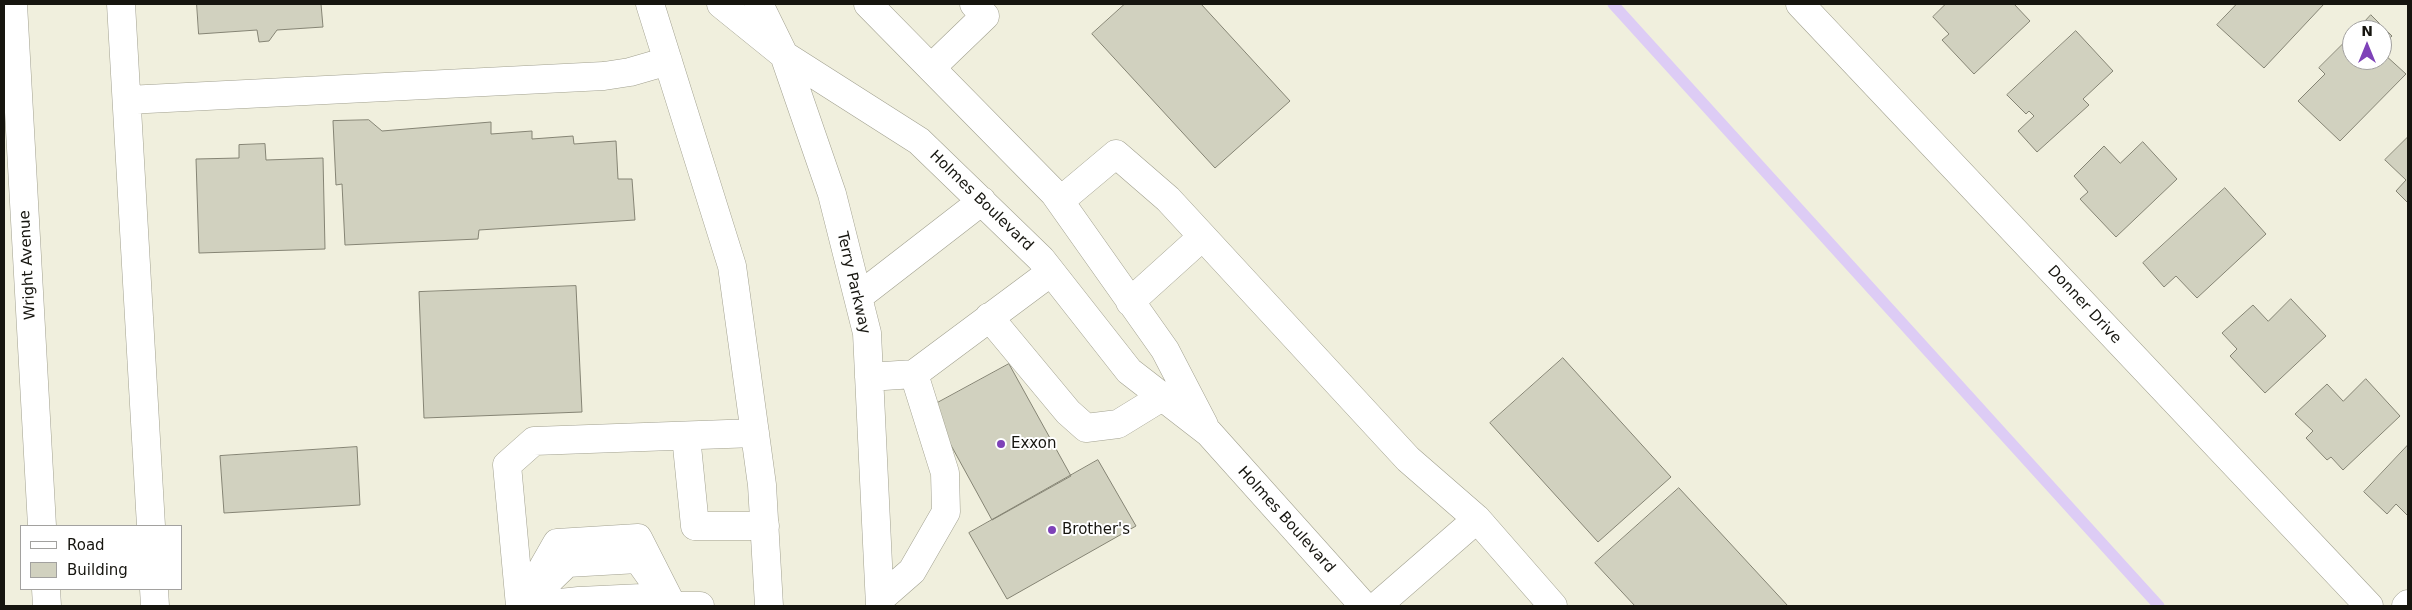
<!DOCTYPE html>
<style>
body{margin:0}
#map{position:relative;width:2412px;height:610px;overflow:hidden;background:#f0efdd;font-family:"DejaVu Sans",sans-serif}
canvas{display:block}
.frame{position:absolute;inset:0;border:5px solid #16150f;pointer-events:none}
.legend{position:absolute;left:20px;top:525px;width:162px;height:65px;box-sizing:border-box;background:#fff;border:1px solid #a2a19f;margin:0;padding:6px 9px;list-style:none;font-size:15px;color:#16150f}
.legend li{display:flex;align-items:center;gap:10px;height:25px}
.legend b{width:25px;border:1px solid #a2a19f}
.north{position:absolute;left:2342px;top:20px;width:50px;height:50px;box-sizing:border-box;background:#fff;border:1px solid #a2a19f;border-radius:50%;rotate:0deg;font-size:14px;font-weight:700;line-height:20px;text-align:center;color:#16150f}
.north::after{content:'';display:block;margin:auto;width:18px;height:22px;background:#7e42b8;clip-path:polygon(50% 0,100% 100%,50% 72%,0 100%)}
</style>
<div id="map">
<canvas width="2412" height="610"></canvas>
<div class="frame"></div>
<ul class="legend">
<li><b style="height:6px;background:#fff"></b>Road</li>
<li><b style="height:14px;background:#d1d1bf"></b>Building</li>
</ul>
<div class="north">N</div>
</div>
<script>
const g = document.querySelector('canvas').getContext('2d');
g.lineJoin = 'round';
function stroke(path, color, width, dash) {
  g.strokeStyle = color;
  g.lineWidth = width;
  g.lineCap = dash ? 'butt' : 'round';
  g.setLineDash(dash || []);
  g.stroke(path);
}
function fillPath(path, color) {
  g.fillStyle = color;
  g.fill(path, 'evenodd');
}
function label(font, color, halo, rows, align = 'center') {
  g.font = font + ' "DejaVu Sans",sans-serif';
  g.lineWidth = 4;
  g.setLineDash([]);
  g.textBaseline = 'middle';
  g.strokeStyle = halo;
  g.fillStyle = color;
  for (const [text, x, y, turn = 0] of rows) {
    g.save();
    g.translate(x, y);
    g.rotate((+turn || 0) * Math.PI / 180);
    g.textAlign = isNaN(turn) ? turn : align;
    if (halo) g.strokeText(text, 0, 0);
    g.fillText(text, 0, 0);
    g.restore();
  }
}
stroke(new Path2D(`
 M1613 4 2159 606`), '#ddccf5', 11);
const building = new Path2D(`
 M197 4H321L323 27 277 30 269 41 259 42 257 30 199 34Z
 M1125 4H1201L1290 101 1215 168 1092 34Z
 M1946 4H2014L2030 21 1974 74 1942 40 1949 34 1933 17Z
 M2237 4H2324L2264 68 2217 25Z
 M2371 15 2392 36 2382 46V30H2357Z
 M2076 31 2113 71 2083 99 2089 105 2037 152 2018 131 2034 116 2029 111 2026 114 2007 95Z
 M2352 35V60H2382L2384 54 2406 74 2340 141 2298 101 2325 74 2319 68Z
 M369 120 382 131 491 122V134L532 131V139L573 136 574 144 616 141 618 179H632L635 220 479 230 478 239 345 245 342 184 336 185 333 121Z
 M2408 137V203L2396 191 2406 180 2385 160Z
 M2143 142 2177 179 2116 237 2080 199 2088 192 2074 176 2104 146 2120 163Z
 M265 144 266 160 323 158 325 249 199 253 196 159 239 158V145Z
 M2225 188 2266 234 2197 298 2176 276 2164 287 2143 263Z
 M576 286 582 412 424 418 419 292Z
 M2291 299 2326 336 2265 393 2230 356 2237 349 2222 333 2253 305 2268 321Z
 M1563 358 1671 477 1598 542 1490 423Z
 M1009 364 1071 476 992 520 930 407Z
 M2366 379 2400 416 2343 470 2331 457 2327 460 2306 438 2313 431 2295 414 2327 384 2343 401Z
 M2408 445V516L2396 504 2387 514 2364 492Z
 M357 447 360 505 224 513 220 456Z
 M1098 460 1136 526 1007 599 969 533Z
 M1679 488 1788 606H1635L1595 563Z`);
fillPath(building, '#d1d1bf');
stroke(building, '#858474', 1);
const minor = new Path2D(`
 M13 4 42 526
 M121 4 151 526
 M650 4 732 266 762 485 769 606
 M721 4 784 55 919 141 1041 259 1129 371 1209 433 1364 606
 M759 4 784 55 832 194 867 333 880 606
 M868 4 1054 193 1165 350 1204 425
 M1800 4 2369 606
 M931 68 985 16 974 4
 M127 100 604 76 630 72 668 61
 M1060 201 1116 154 1168 199 1408 459 1477 519
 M858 297 982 201
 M1130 302 1202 237
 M989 317 1068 412 1086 428 1118 424 1162 397
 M869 377 914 374
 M686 436 695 526H765
 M46 589 47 606
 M154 589 155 606
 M540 589 567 563 638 559 653 580
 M880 599 912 571 946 512 945 473 914 374 1051 272
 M520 606 507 465 534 441 755 433
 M521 606 557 543 638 538 672 605
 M532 606 579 601 642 598 672 605
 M670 606H700
 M1377 606 1477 519 1553 606
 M2406 606 2408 604`);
stroke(minor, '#a1a08f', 29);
stroke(minor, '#fff', 28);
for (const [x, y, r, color] of [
 [1001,444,5,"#7e42b8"],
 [1052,530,5,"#7e42b8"]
]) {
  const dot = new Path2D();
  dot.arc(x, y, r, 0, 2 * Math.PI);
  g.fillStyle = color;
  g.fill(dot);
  stroke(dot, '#fff', 2);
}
label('15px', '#16150f', '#fff', [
 ["Holmes Boulevard",981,201,44],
 ["Wright Avenue",28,265,-93],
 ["Terry Parkway",853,283,77],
 ["Donner Drive",2084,305,47],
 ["Holmes Boulevard",1286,520,48]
]);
label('15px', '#16150f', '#fff', [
 ["Exxon",1011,444],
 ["Brother's",1062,530]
], 'left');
</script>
